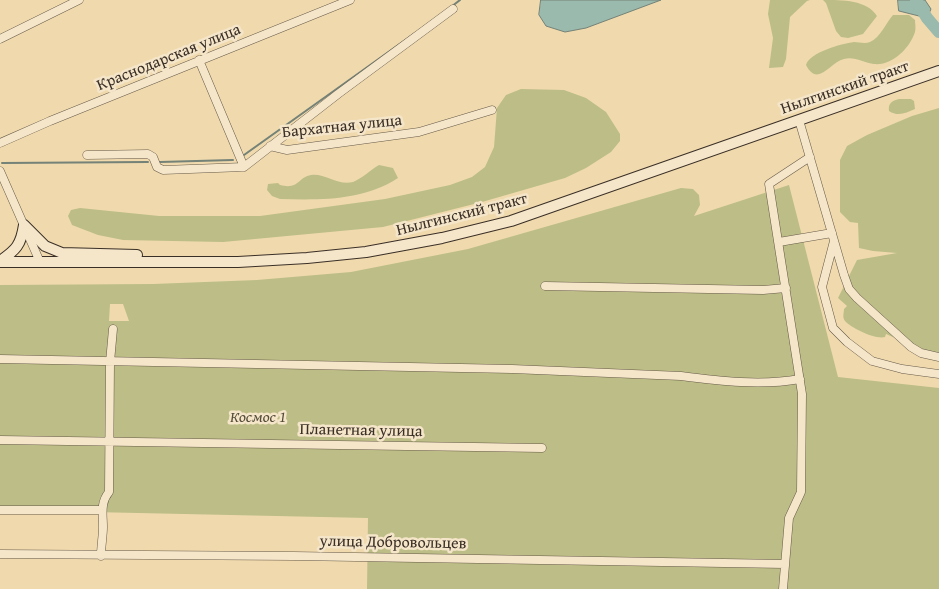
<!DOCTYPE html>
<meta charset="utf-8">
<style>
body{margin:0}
canvas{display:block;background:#efd9ad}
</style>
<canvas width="939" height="589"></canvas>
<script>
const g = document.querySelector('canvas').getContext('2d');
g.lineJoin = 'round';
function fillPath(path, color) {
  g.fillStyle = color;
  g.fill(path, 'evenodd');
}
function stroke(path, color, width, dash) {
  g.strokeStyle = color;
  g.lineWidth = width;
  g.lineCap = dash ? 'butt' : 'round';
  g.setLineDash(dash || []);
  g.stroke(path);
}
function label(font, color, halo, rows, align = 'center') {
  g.font = font + ' "Gentium Book Plus",serif';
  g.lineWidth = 5;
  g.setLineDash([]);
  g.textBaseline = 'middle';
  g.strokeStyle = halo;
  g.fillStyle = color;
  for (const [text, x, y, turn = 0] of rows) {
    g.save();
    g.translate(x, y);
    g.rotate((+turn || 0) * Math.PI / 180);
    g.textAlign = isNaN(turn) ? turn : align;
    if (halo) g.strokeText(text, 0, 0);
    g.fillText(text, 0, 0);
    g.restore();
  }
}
fillPath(new Path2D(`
 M770 0H810L807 1 790 17 786 59 783 67 769 68 773 38 768 14Z
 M823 0C843 0 867 0 877 16L863 34 848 38 841 37 836 31 826 3Z
 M893 15H909L915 20C915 23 916 28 915 32 910 48 892 66 874 64 864 63 854 56 844 59 830 62 818 88 806 65 810 52 841 44 854 42 859 42 865 44 870 42 880 38 886 23 893 15Z
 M521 89 564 90 586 98 606 112 620 134V141L611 152 586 168 565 178 482 202 383 227 223 242 123 240 98 235 72 225 68 216 71 210 80 208 159 216H260L385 199 450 185 472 177 485 167 494 147 497 108 506 95Z
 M899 99H911L914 101 915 109C906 113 898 117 889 111 888 103 892 101 899 99Z
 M939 108V354L921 349 886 334 885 337C876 340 851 328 845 321 842 317 844 313 844 309L847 306 838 298 857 260 897 253 873 251 859 248 858 223 850 222 840 212V160L847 146 867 135 912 116Z
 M379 165 393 168 398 178C363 201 320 200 280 199L272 196 267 190 268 184 278 183 280 185C299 190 298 177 311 175 325 173 338 186 353 182 363 178 370 170 379 165Z
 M789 185 838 377 939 388V589H367L368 518 0 510V285L153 284 257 280 351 272 468 249 681 188 693 189 699 195 700 205 694 216ZM110 304H123L129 321H109Z`), '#bdbe87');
const water = new Path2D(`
 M541 0H661L586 28 565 32 546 26 539 15Z
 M898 0H925L931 9 927 18 899 11Z`);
fillPath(water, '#9abaad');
stroke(water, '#748277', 1);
stroke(new Path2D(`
 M451 7 460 0
 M244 155 415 33
 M160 162 233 160
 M2 163 148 162`), '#748277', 2);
stroke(new Path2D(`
 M916 0 927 18 939 32`), '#9abaad', 12);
const minor = new Path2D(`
 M0 39 79 0
 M199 60 244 167
 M799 120 844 275 849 289 857 298 911 347 921 353 939 357
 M0 143 50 121 350 0
 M270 146 287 150 419 132 492 110
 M87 155 148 154 153 157 157 167 163 170 244 167 338 94 453 9
 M0 171 40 262
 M834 241 822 287 833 328 847 342 872 361 902 369 939 374
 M779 242 832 233
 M545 286 763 290 786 288
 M0 359 512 369 681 376C720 381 761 386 800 379
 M0 440 542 448
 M0 510H102
 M0 554 294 556 785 564
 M101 556C101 546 103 536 103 527 103 514 100 503 109 492L110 362 113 329
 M783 589 789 518 801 492 802 394 769 184 810 157`);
const secondary = new Path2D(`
 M24 225 45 246 62 253 137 255
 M0 261C16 250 21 245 24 225
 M0 262H238L307 258 366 252 442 238 511 221 939 71`);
stroke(minor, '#675a48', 9);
stroke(secondary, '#3a2f26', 12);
stroke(minor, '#f5e6ca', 8);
stroke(secondary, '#f5e6ca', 10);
label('16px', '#3a2f26', '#f5e6ca', [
 ["Краснодарская улица",169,58,-22],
 ["Нылгинский тракт",845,88,-19],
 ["Бархатная улица",342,127,-6],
 ["Нылгинский тракт",462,215,-14],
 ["Планетная улица",361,431,1],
 ["улица Добровольцев",393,543,1]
]);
label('italic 16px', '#544c39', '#f5e6ca', [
 ["Космос 1",258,418]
]);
</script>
